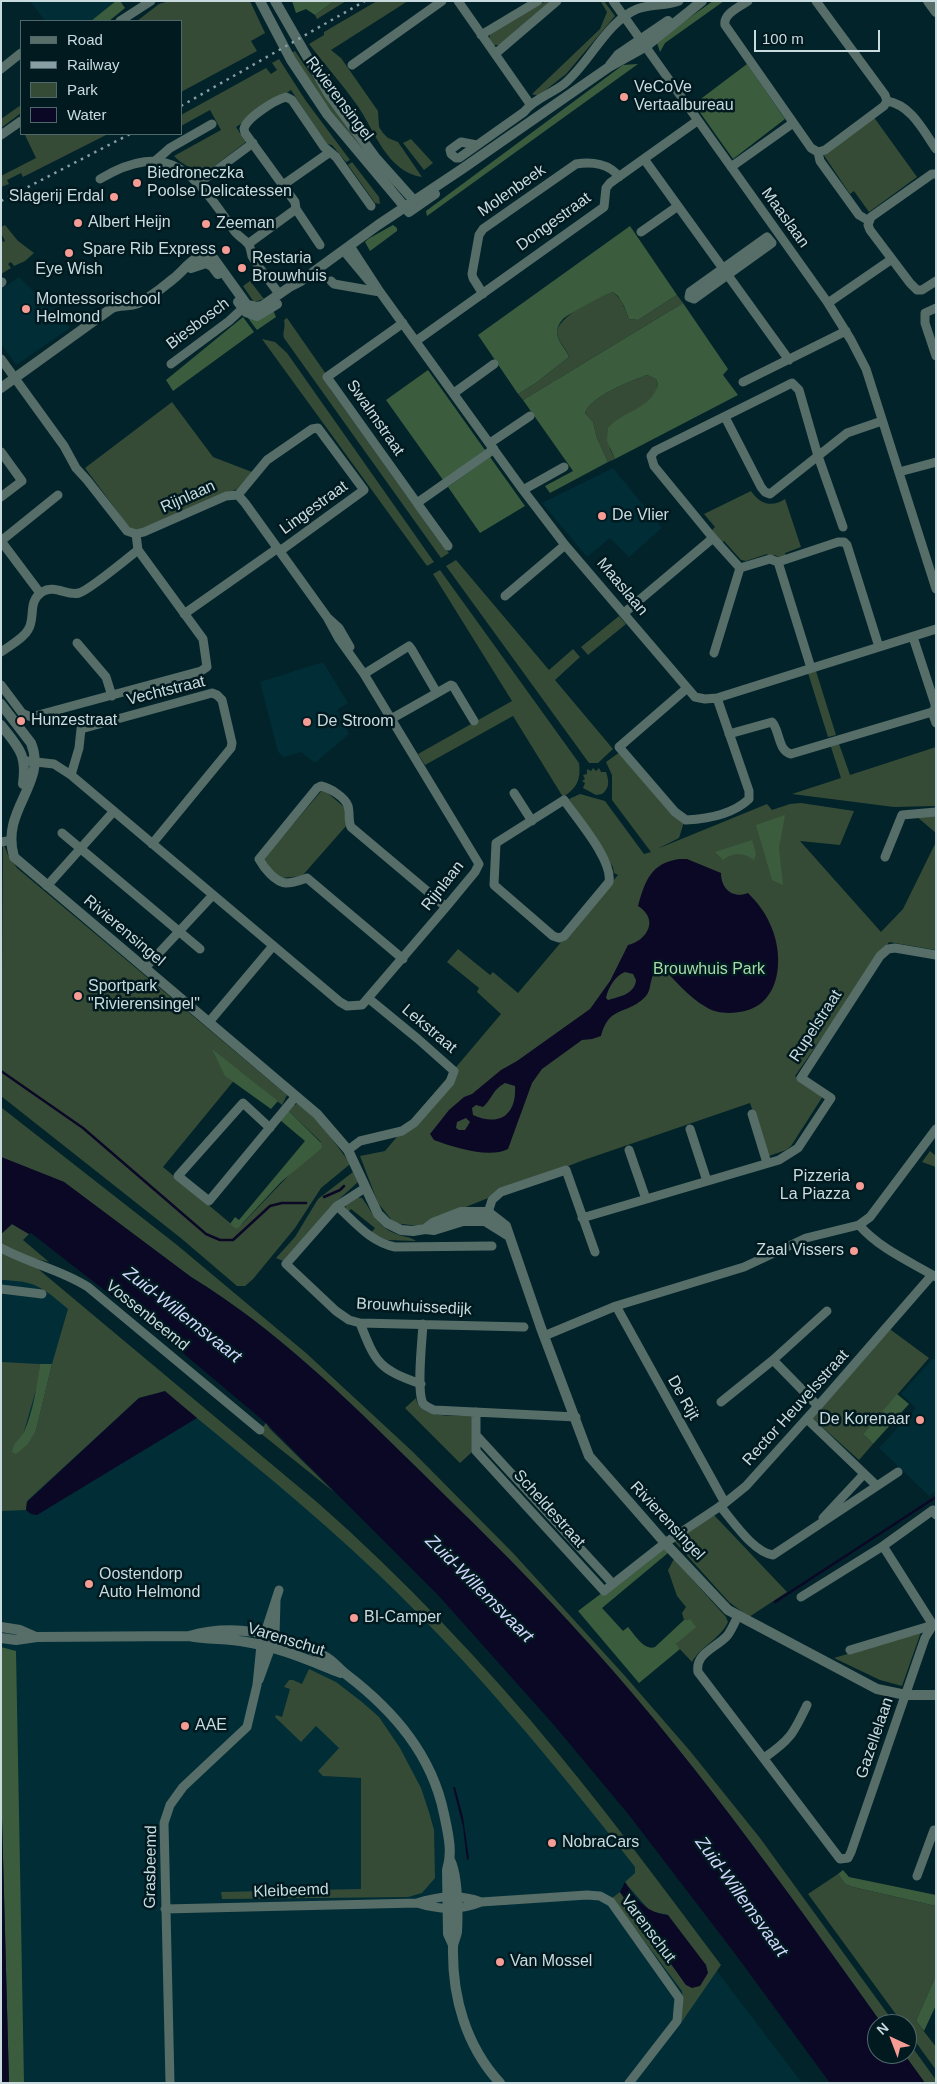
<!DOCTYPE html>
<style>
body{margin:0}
#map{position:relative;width:937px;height:2084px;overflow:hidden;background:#02232a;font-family:Helvetica,sans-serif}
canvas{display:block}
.frame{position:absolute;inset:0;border:2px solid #c9dbdf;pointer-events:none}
.legend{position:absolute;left:20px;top:20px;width:162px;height:115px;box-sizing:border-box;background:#001a20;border:1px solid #50676c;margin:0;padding:6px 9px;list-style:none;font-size:15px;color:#c9dbdf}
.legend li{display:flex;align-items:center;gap:10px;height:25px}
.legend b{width:25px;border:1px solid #50676c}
.north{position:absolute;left:867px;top:2014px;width:50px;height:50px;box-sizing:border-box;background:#001a20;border:1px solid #50676c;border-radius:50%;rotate:317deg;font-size:14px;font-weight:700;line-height:20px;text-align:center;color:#c9dbdf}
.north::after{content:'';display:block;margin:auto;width:18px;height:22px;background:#f59c95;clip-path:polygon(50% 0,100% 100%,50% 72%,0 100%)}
.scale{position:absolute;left:754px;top:30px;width:126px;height:22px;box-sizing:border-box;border:2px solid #c9dbdf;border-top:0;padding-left:6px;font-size:15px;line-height:18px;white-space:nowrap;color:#c9dbdf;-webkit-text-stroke:4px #001a20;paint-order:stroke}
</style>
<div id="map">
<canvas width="937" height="2084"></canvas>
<div class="frame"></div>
<ul class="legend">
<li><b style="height:6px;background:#566d68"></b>Road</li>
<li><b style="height:6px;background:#879ea3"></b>Railway</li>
<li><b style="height:14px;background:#354b36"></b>Park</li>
<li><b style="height:14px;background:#0b0826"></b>Water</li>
</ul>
<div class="north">N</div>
<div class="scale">100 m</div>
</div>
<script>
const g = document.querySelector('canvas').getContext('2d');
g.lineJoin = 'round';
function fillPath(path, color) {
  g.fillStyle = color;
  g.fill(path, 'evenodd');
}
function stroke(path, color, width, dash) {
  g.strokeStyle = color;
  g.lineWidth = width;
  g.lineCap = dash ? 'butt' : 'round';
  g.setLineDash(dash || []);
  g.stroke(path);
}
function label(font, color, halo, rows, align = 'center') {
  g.font = font + ' Helvetica,sans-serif';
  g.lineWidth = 5;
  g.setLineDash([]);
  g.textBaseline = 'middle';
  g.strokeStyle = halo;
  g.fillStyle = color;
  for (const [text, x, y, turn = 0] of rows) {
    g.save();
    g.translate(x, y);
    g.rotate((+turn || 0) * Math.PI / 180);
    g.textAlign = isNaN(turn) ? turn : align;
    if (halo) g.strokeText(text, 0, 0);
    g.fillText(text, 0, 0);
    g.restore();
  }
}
fillPath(new Path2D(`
 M30 1H121L123 3 106 21H45Z
 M19 277 70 328 16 365 1 344V289Z
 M613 468 662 528 629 557 610 538 587 557 542 503Z
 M323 662 348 703 337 710 349 734 315 763 301 752 284 757 278 752 260 682Z
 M1 1270 50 1283 380 1572 563 1768 802 2083H1Z
 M933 1358 936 1360V1491L929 1496 879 1448 916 1408 901 1394Z`), '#002d36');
fillPath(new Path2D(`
 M169 1H250L265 33 251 41 257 51 181 92V21H137L159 4Z
 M334 1H346L317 19 315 15Z
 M377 1H408L331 50 341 58 378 111 379 127 383 133 388 138 398 142 422 177C387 172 375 131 357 105 342 84 325 65 309 44L324 35V32Z
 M546 1H551L500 45H493L489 40 490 33Z
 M604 1 615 16 566 74 538 96 532 94 600 29 607 12 601 2Z
 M295 51 322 91 396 184 393 187 324 102 291 53Z
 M279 59 306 101 350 160 346 162 332 145 327 144 291 90 236 127 246 142 201 176C193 168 181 164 174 156L221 130 210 110 181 126V115L266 68 271 74 277 70 272 63Z
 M21 105V113L1 128V119Z
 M873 116 917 177 869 212 854 191 850 194 823 154Z
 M27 134H108L23 177 21 173 7 180 9 184 1 187V176L36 158 25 135Z
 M411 139 433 163 424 170 403 143Z
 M352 162 379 197 380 204 375 203 348 165Z
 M5 225 18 241 34 253 25 261 14 266 11 262 8 264 11 268 1 274V238L3 242 5 241 1 233V227Z
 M250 281 264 299 254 302 243 286Z
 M613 292C622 299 625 309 629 319L638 320 677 295 683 303 523 400 518 394 536 383 569 357C567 348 557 342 557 332 557 318 600 293 613 292Z
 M287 318 326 374 330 389 441 544 449 553 441 558 284 338C282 333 286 327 284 320Z
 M262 339 275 342 287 353 434 562 427 566Z
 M647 375 656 379 658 386C652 404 637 410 621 418L610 449 615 459 608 462 597 438 593 422 585 413C590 397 630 381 647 375Z
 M172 402 213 457 252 472 237 489 136 531 128 526 85 468Z
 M751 491C760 504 771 508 785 499L801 547 785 553 786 556 780 558 775 555 769 557 767 554 746 561 741 560 724 541 721 543 712 530 715 527 704 514Z
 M456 560 549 670 573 649 580 657 555 680 613 749 598 763H589L446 566Z
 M440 570 579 763C581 780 577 788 563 797L513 716 425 765 418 754 512 701 433 574Z
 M619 616 626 624 588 655 581 647Z
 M816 671 836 735 828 737 808 673Z
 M838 741 850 775 936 747V806L894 807 792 794 841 778 830 744Z
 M620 752 684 822 679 838 657 849 767 804 772 810 790 804 801 803 854 811 840 845 800 841 881 932 903 909 936 842V950L889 942 795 1076 823 1096 791 1146 786 1150 769 1156 750 1103 581 1161 418 1226 394 1223 378 1203 360 1156 385 1151 501 1014 477 992 479 988 447 962 458 949 490 975 493 972 518 993 618 875 614 873 613 867 569 799 580 794 605 801 644 854 651 852 612 800V775L606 762Z
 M593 768 596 771 599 768 601 772H606C609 781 610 788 602 794L596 795 583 788 585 783 582 781 585 779 583 775 587 774V769L591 771Z
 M323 789 344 807 346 826 302 876 281 878 262 861Z
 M936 815V833L916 816Z
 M3 843 8 855 17 868 287 1095 282 1105 241 1072 163 1167 236 1228 243 1223 321 1142 288 1110 293 1104 295 1105 298 1102 324 1128 349 1162V1165L321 1188 295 1228 253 1279 245 1286H237L182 1239 1 1096Z
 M2 1108 177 1245 306 1353 413 1452 513 1553 625 1676 690 1751 760 1838 895 2024H882C784 1886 685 1747 570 1623 520 1568 467 1517 414 1465 345 1397 275 1328 191 1277L64 1182 1 1157Z
 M930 1151 936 1156V1167L922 1162Z
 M353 1172 358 1182 335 1203 283 1261 276 1258 295 1237 318 1199Z
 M355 1197 362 1198C372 1211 377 1226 394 1233 401 1237 410 1236 416 1241L387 1240 371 1233 375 1228 351 1209 347 1213 345 1205Z
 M12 1224 29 1234 23 1240 49 1262 17 1254 1 1245V1234Z
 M1 1250 37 1268 318 1503C404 1579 484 1663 557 1752 614 1821 667 1893 721 1965L681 2023 683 1998 682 1991 612 1898 620 1892 686 1985 668 1915 650 1911 628 1886 625 1882 635 1873V1867C555 1764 472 1664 378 1574 310 1509 237 1451 165 1392L139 1398 27 1501 26 1510 1 1511V1362L40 1364 38 1383 23 1435 36 1430 52 1364 68 1309C42 1287 36 1281 1 1280Z
 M887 1327 929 1358 863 1434 873 1444 859 1460 810 1416Z
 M416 1398C419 1420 456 1415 472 1416V1452L460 1463 405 1408Z
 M266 1423 270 1429 334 1492 259 1432Z
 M713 1514 787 1592 749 1617 729 1602 673 1540Z
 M674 1559 726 1617 728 1622C720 1639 701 1646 692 1662L676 1645 690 1619 684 1620 682 1613 686 1607 677 1596 668 1570Z
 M921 1632 902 1686 880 1680 834 1658Z
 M309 1669 336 1682 362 1702 379 1717 400 1748 421 1788 429 1812 434 1830 435 1878 422 1893 408 1897 222 1899 221 1892 361 1889V1778L323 1776 318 1771 339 1748 316 1726 301 1742 275 1717 276 1715 282 1717 290 1689 284 1687 289 1680H293L302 1684Z
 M838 1874 845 1884 853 1887 936 1906V1975L916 2021 936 2047V2070L907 2030V2024H903L808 1894Z
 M907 2040 936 2080V2083H925L904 2054H907Z`), '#354b36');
fillPath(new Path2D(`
 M116 1H120L125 8 109 21H91Z
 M292 1H334L315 15 306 9 296 13Z
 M713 1H724L665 43 660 52 657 43 662 37Z
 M638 64 427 216 426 211 623 65Z
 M747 64 785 119 733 159 694 104Z
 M393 225 397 228V231L370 251 365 242 368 239Z
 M630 226 677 295 638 320 629 319 624 306 618 296 613 292C606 293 571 313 564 318 560 322 557 327 557 332 557 342 566 348 569 357L536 383 518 394 478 335Z
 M683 303 728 369 723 375 738 395 615 459 607 441 608 428C624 410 650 410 658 385L656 379 647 375C630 381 590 397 585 413L593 422 597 438 608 462 550 493 545 486 573 471 523 400Z
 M273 310 276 317 257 330 248 318Z
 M243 317 254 332 173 391 166 380Z
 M428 370 485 450 443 480 386 400Z
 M490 457 525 506 480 533 448 487Z
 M785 815 779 848 783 885 772 880 756 825Z
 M752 840 756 854 754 860C744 853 734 851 723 860L715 852Z
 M212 1049 278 1101 271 1109 225 1076Z
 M288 1110 321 1143 322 1148 281 1182 238 1228H235L230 1224 235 1217 239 1220 305 1141 280 1120Z
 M40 1364H52L36 1430 28 1444 16 1454 12 1452C14 1441 19 1441 24 1432 33 1412 37 1386 40 1364Z
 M897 1394 909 1404 873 1444 863 1434Z
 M663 1547 668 1553 602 1608 623 1631 628 1627C635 1635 644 1651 655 1647L684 1620 690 1619 696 1627 676 1644 680 1649 639 1683 578 1611Z
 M1 1647 16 1651 24 2083H9L1 1782Z
 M843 1870 849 1877 936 1895V1906L853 1887 845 1884 838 1874Z
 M936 1975V2005L924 2031 916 2021Z`), '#3c5c3e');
fillPath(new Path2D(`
 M679 859H687L721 873C721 889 733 899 748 893 757 902 765 912 770 924 785 955 782 1007 739 1012 728 1014 715 1013 706 1007 688 997 675 980 661 966 658 969 653 973 652 978 649 987 651 992 643 999 625 1015 609 1006 601 1036L592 1039 582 1040 542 1069 532 1083 508 1149C489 1159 453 1147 434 1140L430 1134 449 1110 464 1097 472 1094 501 1070 517 1061 590 1009 610 981 628 945C648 940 659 919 638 906 645 881 651 863 679 859ZM625 972 633 974 636 980C635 994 619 997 608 1000L606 998C608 988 615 976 625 972ZM505 1083 515 1086C517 1115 499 1127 473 1115L472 1108 476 1105 483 1107C492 1099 493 1089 505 1083ZM466 1118 470 1122 465 1130H459L456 1128 457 1122Z
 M1 1157 64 1182 191 1277C274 1328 345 1397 414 1465 467 1517 520 1568 570 1623 685 1747 784 1886 882 2024H877V2054H904L925 2083H830L733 1951 629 1815 554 1725 438 1595 266 1423 158 1332 31 1233 29 1234 12 1224 1 1234Z
 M165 1391 197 1418 37 1515 31 1514 26 1510 27 1502 139 1398Z
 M1 1782 9 2083H1Z
 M453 1787H455L463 1817 469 1859 467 1860 463 1827Z
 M625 1882C636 1900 647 1913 668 1915L706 1965 708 1973 700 1986 692 1988 686 1985 620 1892Z`), '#0b0826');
stroke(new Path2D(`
 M1 1071 83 1128 206 1234 220 1240H233L270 1206 282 1203H306
 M324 1197 340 1190 344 1186
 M775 1602 936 1497`), '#0b0826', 2.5);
stroke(new Path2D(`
 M458 1 530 104
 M613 1 828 303 851 340 866 369 936 589
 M748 1C739 7 723 14 725 25L811 148 818 152 825 150 884 106 887 101 885 95 816 1
 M120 21 151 1
 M481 35 538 1
 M495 54 557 1
 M352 65 442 1
 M1 69 21 53
 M887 101C911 105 923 130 936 149
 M1 135 21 121
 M477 145 461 142 450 150 451 154 456 158H459L524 112C534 99 551 94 564 84 589 64 606 22 637 9 650 4 666 6 679 1
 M818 152 820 161 859 215 869 221
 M644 159 789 360
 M154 162 170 148 212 124
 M731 167 793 123
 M936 174H932L871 217 868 225 870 230 910 283 917 290H922L936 281
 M100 179C169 138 195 174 233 229 237 236 245 239 249 245 251 249 251 253 252 256 259 269 271 282 279 294
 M199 183 253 143
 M283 185 330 152
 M641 232 678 206
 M767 237 772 243 694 299 689 297 690 292Z
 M248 244 296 209
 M320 245 296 209 295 202 245 133 244 129C246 118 275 100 286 97L292 100 324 147 336 157 371 206
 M350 246 380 292 523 490 565 545 695 697 705 699 717 698 936 629
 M344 251 369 281
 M331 281 334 284 380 292
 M1 283 2 282
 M483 294 473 278 472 274 479 235 483 229 576 164C592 161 610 164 619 177
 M828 303 892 259
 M936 308 925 313V323L936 356
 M403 323 327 377 417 503 494 449
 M416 341 604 207 606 188 610 183 697 121
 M1 359 64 446 76 468 87 480 127 531 136 534 144 532 226 496 238 495 245 503 327 617 339 628 350 647
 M171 364 229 321 243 308
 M743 382 846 331
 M454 393 494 364
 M725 417 761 487 765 492 770 494 847 433 882 421
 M490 443 530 416
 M1 452 22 481 1 497
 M899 472 936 462
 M523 490 564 467
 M238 495 267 460 312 429 318 428 364 490 280 551
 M417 503 448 546
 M843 527 818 456 799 390 792 383 655 451 651 456 654 466 713 538 740 568 770 559 778 562 838 542H844L847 545 879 647
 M1 541 58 495
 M1 541 40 593
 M778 562 811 668
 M505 596 565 545
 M624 613 713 538
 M184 614 278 548
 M913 637 935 704V709L932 712 936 723
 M77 643 106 677 112 696
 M1 652C9 646 23 639 28 630 36 618 27 602 42 592 55 584 66 596 79 593 88 591 128 558 138 550
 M714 653 740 568
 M364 674 409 646 412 650 437 693 391 719
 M1 685 22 713 31 717 201 671 207 667 203 639 138 550 136 534
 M686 689 619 747 675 812 686 820C707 819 733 814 749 799V791L717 698
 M437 693 451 685 453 686 474 721
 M729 734 772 722C780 731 778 751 791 754L932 712
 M27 761 54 764 71 775 340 1002 347 1006 362 1005 446 907 475 872 479 864 364 674 339 639 327 617
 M71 775 79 748 81 729 212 693 217 695 222 700 232 743 231 748 152 844
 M514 793 532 821
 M564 800C577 819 613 860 609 882L564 936 559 938 553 936 494 885 496 843Z
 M62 833 200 949
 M1 842 7 841
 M885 857 902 815 936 812
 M47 886 114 811
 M403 959 307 878C301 880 293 883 286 883 275 882 264 868 259 859L317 788 321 786C330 788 345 797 348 806 350 813 348 821 351 827L446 907
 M145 968 212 896
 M209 1022 273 946
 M752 1114 767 1163
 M270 1128 243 1103 178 1176 209 1201 296 1096
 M690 1129 707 1181
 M348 1150 360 1141 402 1131 414 1123 450 1082 454 1071 418 1039 368 998
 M629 1150 646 1199
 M365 1188 337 1206 286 1264 336 1311 349 1320 360 1323 524 1327
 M337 1206C355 1222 370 1242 395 1247L492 1246
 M582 1218 779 1160 798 1148 831 1098 801 1078 880 956 888 949 895 948 936 955
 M486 1219 492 1200 501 1192 566 1170 595 1252
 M859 1225C880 1249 909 1261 936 1277
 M1 1248C30 1264 60 1269 88 1287L260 1430
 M1 1289 42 1294
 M616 1306 725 1503
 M360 1323C376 1364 379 1369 421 1384
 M423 1324C422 1341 417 1386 422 1401 423 1406 430 1408 434 1410L576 1417
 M544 1336 616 1306 744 1267 806 1238 859 1225 870 1217 936 1129
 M773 1360 818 1406
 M721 1402 773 1360 827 1311
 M476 1412V1451L604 1591 665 1543 725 1503 746 1486 818 1406 932 1275
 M807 1419 877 1486
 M476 1435 613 1584
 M720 1506C733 1521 753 1552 773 1555L898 1472
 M823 1518 864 1474
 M883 1546 933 1625
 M801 1597 883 1546 933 1510 936 1515
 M738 1616C734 1623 731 1632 726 1637 715 1648 695 1654 698 1672L840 1859 848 1858 851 1852 925 1638 933 1625
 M850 1650 933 1625
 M259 1680 275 1636 276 1601
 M764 1758C791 1739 793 1734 807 1705
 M917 1876 934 1830H936
 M417 1903C439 1910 459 1911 481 1902L587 1895 600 1896 611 1902 679 1998 677 2021 629 2083
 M165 1909 417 1903C437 1896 461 1894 481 1902
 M170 2083 164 1823 170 1805 183 1787 247 1727 257 1685 261 1645 279 1590`), '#566d68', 9);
stroke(new Path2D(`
 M260 1 291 60 327 114 409 212 435 194
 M275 1 328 93 375 157 417 204
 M928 1 936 12
 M610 65 618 55 668 21
 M191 268 206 263 212 266 218 274
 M238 302 246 312 257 316 277 304
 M1 388 112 308C120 304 129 307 138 303 151 298 163 287 173 279 184 271 200 246 214 259L247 305 257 307 262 306 291 286 301 281 378 225 462 169 609 67 645 47 702 1
 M1 704 31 743C48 784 0 809 14 857L317 1114 348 1150 378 1214 387 1223 401 1230 413 1231 425 1229 434 1230 463 1221H485L509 1236
 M1 725C19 748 27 754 23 784
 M425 1229 433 1223 461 1212H488L506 1226 541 1328 589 1456 665 1543 728 1610 877 1689 906 1695H936
 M1 1627 20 1630 36 1637
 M189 1636C235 1623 282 1634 324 1656 333 1660 339 1669 347 1675 394 1711 432 1755 444 1814 448 1833 453 1852 447 1870L448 1934 453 1945
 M1 1638 16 1640 37 1637 189 1636C208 1640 227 1638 246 1642 279 1647 310 1661 341 1673
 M450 1860C458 1875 458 1915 457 1932 456 1938 453 1942 453 1947 452 1997 466 2046 500 2083`), '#566d68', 10);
stroke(new Path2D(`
 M181 106 365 1
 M1 201 130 134`), '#879ea3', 2.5, [2.5, 5]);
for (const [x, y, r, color] of [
 [624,97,5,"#f59c95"],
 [137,183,5,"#f59c95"],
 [114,197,5,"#f59c95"],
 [78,223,5,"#f59c95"],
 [206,224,5,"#f59c95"],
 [226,250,5,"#f59c95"],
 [69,253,5,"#f59c95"],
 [242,268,5,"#f59c95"],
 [26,309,5,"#f59c95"],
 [602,516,5,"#f59c95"],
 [21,721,5,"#f59c95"],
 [307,722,5,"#f59c95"],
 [78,996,5,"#f59c95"],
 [860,1186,5,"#f59c95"],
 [854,1251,5,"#f59c95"],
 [920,1420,5,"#f59c95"],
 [89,1584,5,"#f59c95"],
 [354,1618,5,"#f59c95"],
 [185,1726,5,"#f59c95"],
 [552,1843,5,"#f59c95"],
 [500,1962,5,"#f59c95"]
]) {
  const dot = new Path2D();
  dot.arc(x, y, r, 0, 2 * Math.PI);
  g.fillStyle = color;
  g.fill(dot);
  stroke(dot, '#001a20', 2);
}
label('16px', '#c9dbdf', '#001a20', [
 ["VeCoVe",634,88],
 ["Vertaalbureau",634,106],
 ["Biedroneczka",147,174],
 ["Poolse Delicatessen",147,192],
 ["Slagerij Erdal",104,197,"right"],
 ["Albert Heijn",88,223],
 ["Zeeman",216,224],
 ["Spare Rib Express",216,250,"right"],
 ["Restaria",252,259],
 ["Brouwhuis",252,277],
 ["Eye Wish",69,270,"center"],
 ["Montessorischool",36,300],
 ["Helmond",36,318],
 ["De Vlier",612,516],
 ["Hunzestraat",31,721],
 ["De Stroom",317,722],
 ["Sportpark",88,987],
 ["\"Rivierensingel\"",88,1005],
 ["Pizzeria",850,1177,"right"],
 ["La Piazza",850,1195,"right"],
 ["Zaal Vissers",844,1251,"right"],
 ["De Korenaar",910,1420,"right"],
 ["Oostendorp",99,1575],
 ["Auto Helmond",99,1593],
 ["BI-Camper",364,1618],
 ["AAE",195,1726],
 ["NobraCars",562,1843],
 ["Van Mossel",510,1962]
], 'left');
label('16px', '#c9dbdf', '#001a20', [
 ["Rivierensingel",339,99,53],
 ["Molenbeek",512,191,-35],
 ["Maaslaan",785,218,54],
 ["Dongestraat",554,222,-36],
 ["Biesbosch",198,324,-37],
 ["Swalmstraat",375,418,55],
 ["Rijnlaan",188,497,-24],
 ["Lingestraat",314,508,-36],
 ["Maaslaan",622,587,50],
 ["Vechtstraat",166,691,-14],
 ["Rijnlaan",443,886,-52],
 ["Rivierensingel",124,931,40],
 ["Rupelstraat",816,1026,-57],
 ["Lekstraat",429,1029,40],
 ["Brouwhuissedijk",414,1307,3],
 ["Vossenbeemd",147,1316,39],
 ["De Rijt",683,1398,61],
 ["Rector Heuvelsstraat",796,1408,-48],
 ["Scheldestraat",549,1509,48],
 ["Rivierensingel",667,1521,47],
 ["Varenschut",286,1640,17],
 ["Gazellelaan",875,1738,-71],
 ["Grasbeemd",151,1867,-89],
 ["Kleibeemd",291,1891,-2],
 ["Varenschut",648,1929,53]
]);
label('16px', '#a5dca8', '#001a20', [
 ["Brouwhuis Park",709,970]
]);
label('italic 18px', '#d4d6fe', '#001a20', [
 ["Zuid-Willemsvaart",182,1315,38],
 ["Zuid-Willemsvaart",479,1589,45],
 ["Zuid-Willemsvaart",741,1897,54]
]);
</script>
